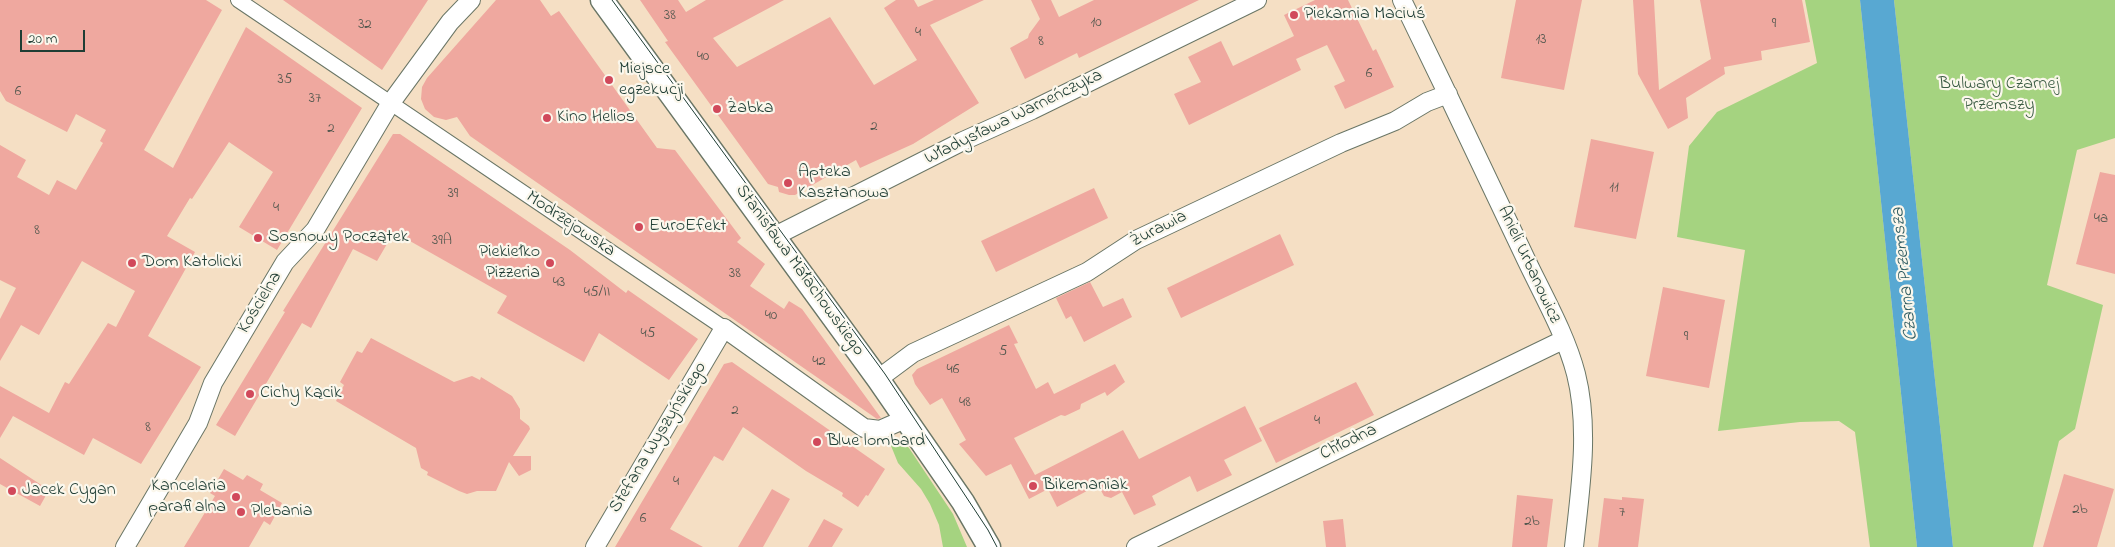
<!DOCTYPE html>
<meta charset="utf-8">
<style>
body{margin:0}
#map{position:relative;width:2115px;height:547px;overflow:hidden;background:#f5dfc4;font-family:"Indie Flower",sans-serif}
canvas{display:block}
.scale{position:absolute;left:20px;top:30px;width:65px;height:22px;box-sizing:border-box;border:2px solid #1f3d34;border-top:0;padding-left:6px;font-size:15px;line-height:18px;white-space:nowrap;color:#1f3d34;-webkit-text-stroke:4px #fbf7ec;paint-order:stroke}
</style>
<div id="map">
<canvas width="2115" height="547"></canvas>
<div class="scale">20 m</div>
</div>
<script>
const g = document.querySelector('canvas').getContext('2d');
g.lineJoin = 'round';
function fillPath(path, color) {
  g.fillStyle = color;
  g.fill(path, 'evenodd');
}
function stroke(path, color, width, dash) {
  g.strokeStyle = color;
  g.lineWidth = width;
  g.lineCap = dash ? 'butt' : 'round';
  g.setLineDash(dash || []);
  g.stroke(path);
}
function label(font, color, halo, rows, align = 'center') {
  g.font = font + ' "Indie Flower",sans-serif';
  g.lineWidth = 4.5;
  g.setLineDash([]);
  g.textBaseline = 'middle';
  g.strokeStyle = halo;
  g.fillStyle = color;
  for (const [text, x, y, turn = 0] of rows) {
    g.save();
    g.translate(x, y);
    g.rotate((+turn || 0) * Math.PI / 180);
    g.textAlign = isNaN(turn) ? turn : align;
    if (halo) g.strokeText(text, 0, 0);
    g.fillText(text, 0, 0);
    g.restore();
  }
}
fillPath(new Path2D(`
 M1805 0H1860L1917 547H1870L1855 432 1839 421 1800 422 1718 431 1745 250 1677 237 1689 146 1717 112 1817 63Z
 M1894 0H2115V138L2077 150 2047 285 2103 305 2075 429 2059 441 2033 547H1953Z
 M887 436 899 438 909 448 953 514 967 547H943L939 525 930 504 921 489 898 463Z`), '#a5d380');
fillPath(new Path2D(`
 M1860 0H1894L1953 547H1917Z`), '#58a8d2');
fillPath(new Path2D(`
 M0 0H206L222 10 144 150 173 168 246 27 362 108 277 250 239 227 273 172 229 142 192 199 190 198 167 236 195 252 148 336 201 367 141 464 93 438 84 455 13 416 0 438V386L49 413 65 382 69 384 108 323 116 327 135 291 82 261 39 335 21 325 0 361V319L16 288 0 280V145L26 160 17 177 49 195 57 180 76 190 103 143 100 141 106 130 76 114 67 132 6 101 0 91Z
 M283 0H428L382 70Z
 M496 0H540L551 16 559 11 657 148 675 150 741 238 737 242 765 264 750 286 784 309 789 301 802 309 881 418 877 419 470 136 457 117 446 120 434 117 425 109 421 99 422 87 427 78Z
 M640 0H678L686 12 706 0H784L713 38 737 67 830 17 874 85 917 60 884 8 896 0H914L918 7 934 0H984L930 25 979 103 913 144 860 168 856 160 795 195H789L779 192 778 187 768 184 665 42 668 41Z
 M1031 0H1051L1059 17 1094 0H1199L1079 58 1077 53 1025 79 1010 48 1028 38 1029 34 1040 19Z
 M1315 0H1348L1373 51 1376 49 1394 87 1345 109 1334 86 1345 81 1327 45 1296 59 1301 70 1189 125 1174 94 1201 82 1188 57 1221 41 1233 66 1294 36 1284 15Z
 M1516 0H1582L1564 90 1501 78Z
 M1633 0H1654L1659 90 1711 59 1700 0H1802L1810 42 1761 51 1762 60 1724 67 1725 74 1686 98 1688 118 1668 129 1638 74Z
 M393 134H400L570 250 626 293 628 290 698 339 669 380 599 333 584 362 497 313 507 296 394 232 377 261 353 249 311 328 302 323 235 436 216 425 285 312 283 311Z
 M1591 139 1654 152 1636 239 1574 227Z
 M2100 172 2115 175V274L2076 264Z
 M1094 188 1108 218 996 272 981 241Z
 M1280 234 1294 265 1181 318 1167 288Z
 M1090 282 1103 307 1123 298 1132 317 1084 342 1071 316 1066 319 1056 298Z
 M1663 287 1725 300 1709 388 1646 376Z
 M1009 325 1018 343 1014 344 1036 389 1048 382 1054 394 1115 364 1125 382 1107 396 1105 392 1081 404 1080 409 1065 416 1061 415 1014 438 1035 475 1123 430 1139 459 1245 406 1262 441 1224 460 1232 475 1197 492 1190 476 1152 496 1156 505 1134 515 1122 492 1111 498 1104 496 1098 485 1057 507 1048 489 1029 499 1011 464 986 476 959 444 966 440 942 398 930 405 915 384 912 375 917 369Z
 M371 338 454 382 472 376 480 380 481 377 512 396 520 409V419L529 426 530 429 513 456H531V470L519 476 509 462 496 491H477L467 494 459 491 427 475 428 472 421 468 416 448 336 401 344 385 340 382 357 351 362 353Z
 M732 362 885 469 868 496 866 495 858 507 842 496 843 493 806 471 743 427 723 461 714 456 670 529 703 547H615L724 364Z
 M1356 382 1374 415 1276 463 1259 428Z
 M0 458 49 490 40 506 0 484Z
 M224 469 243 480 247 475 263 484 260 490 282 503 270 525 264 521 249 547H184L215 496 210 493Z
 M2064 474 2114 489 2097 547H2043Z
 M772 489 790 499 763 547H738Z
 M1517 495 1553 499 1547 547H1512Z
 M1622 497 1644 499 1638 547H1598L1604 498 1622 500Z
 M824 519 843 529 832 547H808Z
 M1343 519 1346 547H1326L1323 521Z`), '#efa89f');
const pedestrian = new Path2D(`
 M238 0 724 328`);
const minor = new Path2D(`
 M1402 0C1443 84 1483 168 1523 253 1541 292 1565 332 1576 374 1590 429 1580 491 1574 547
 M773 237 963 141 1032 110 1257 0
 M878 379 913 353 1087 272 1136 240 1341 143 1395 121 1427 102 1448 94
 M125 547 198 423 213 383 285 262 315 230 390 104 450 22 471 0
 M595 547 724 328 864 428 880 430 905 419
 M1136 547 1563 340`);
const tertiary = new Path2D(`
 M602 0 878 379 963 502 989 547`);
stroke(pedestrian, '#6a7666', 16);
stroke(minor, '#6a7666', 20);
stroke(tertiary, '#6a7666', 25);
stroke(pedestrian, '#fff', 14);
stroke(minor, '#fff', 18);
stroke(tertiary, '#fff', 22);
stroke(new Path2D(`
 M612 0 885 374 988 530 997 547`), '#1f3d34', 1);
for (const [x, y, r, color] of [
 [1294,15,5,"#d1495b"],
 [609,80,5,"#d1495b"],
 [717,109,5,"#d1495b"],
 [547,118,5,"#d1495b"],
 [788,183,5,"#d1495b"],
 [639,227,5,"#d1495b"],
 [258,238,5,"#d1495b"],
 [132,263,5,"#d1495b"],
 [550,263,5,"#d1495b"],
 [250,394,5,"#d1495b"],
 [817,442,5,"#d1495b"],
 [1033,486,5,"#d1495b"],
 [12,491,5,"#d1495b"],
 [236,497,5,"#d1495b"],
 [241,512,5,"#d1495b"]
]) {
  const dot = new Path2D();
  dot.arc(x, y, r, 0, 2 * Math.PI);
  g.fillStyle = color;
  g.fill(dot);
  stroke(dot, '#fbf7ec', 2);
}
label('15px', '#53584f', null, [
 ["38",670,17],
 ["10",1096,24],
 ["9",1774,25],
 ["32",365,26],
 ["4",918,34],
 ["13",1541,41],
 ["8",1041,43],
 ["40",703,58],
 ["6",1369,75],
 ["35",285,81],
 ["6",18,93],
 ["37",315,100],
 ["2",874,128],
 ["2",331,130],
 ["11",1614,189],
 ["39",453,195],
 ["4",276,209],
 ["4a",2101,220],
 ["8",37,232],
 ["39A",442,242],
 ["38",735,275],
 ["43",559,284],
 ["45/II",597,294],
 ["40",771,317],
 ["45",648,335],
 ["9",1686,338],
 ["5",1003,353],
 ["42",819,363],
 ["46",953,371],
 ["48",965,404],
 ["2",735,412],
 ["4",1317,422],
 ["8",148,429],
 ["4",676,483],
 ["2b",2080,511],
 ["7",1622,514],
 ["6",643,520],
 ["2b",1532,523]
]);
label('18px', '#1f3d34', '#fbf7ec', [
 ["Piekarnia Maciuś",1304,15],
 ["Miejsce",619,70],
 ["egzekucji",619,91],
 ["Żabka",727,109],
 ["Kino Helios",557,118],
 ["Apteka",798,173],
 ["Kasztanowa",798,194],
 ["EuroEfekt",649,227],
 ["Sosnowy Początek",268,238],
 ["Piekiełko",540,253,"right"],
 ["Pizzeria",540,274,"right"],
 ["Dom Katolicki",142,263],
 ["Cichy Kącik",260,394],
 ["Blue lombard",827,442],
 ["Bikemaniak",1043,486],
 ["Kancelaria",226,487,"right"],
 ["parafialna",226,508,"right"],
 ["Jacek Cygan",22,491],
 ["Plebania",251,512]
], 'left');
label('18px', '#3a5b43', '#fbf7ec', [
 ["Bulwary Czarnej",1999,85],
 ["Przemszy",1999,106]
]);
label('18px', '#1f3d34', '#fbf7ec', [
 ["Władysława Warneńczyka",1014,118,-26],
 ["Modrzejowska",570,225,34],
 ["Żurawia",1159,230,-27],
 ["Anieli Urbanowicz",1528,265,65],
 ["Stanisława Małachowskiego",799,271,54],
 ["Kościelna",261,303,-59],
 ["Stefana Wyszyńskiego",659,438,-59],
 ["Chłodna",1349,443,-26]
]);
label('italic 19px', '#305d63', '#fbf7ec', [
 ["Czarna Przemsza",1906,274,-96]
]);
</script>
